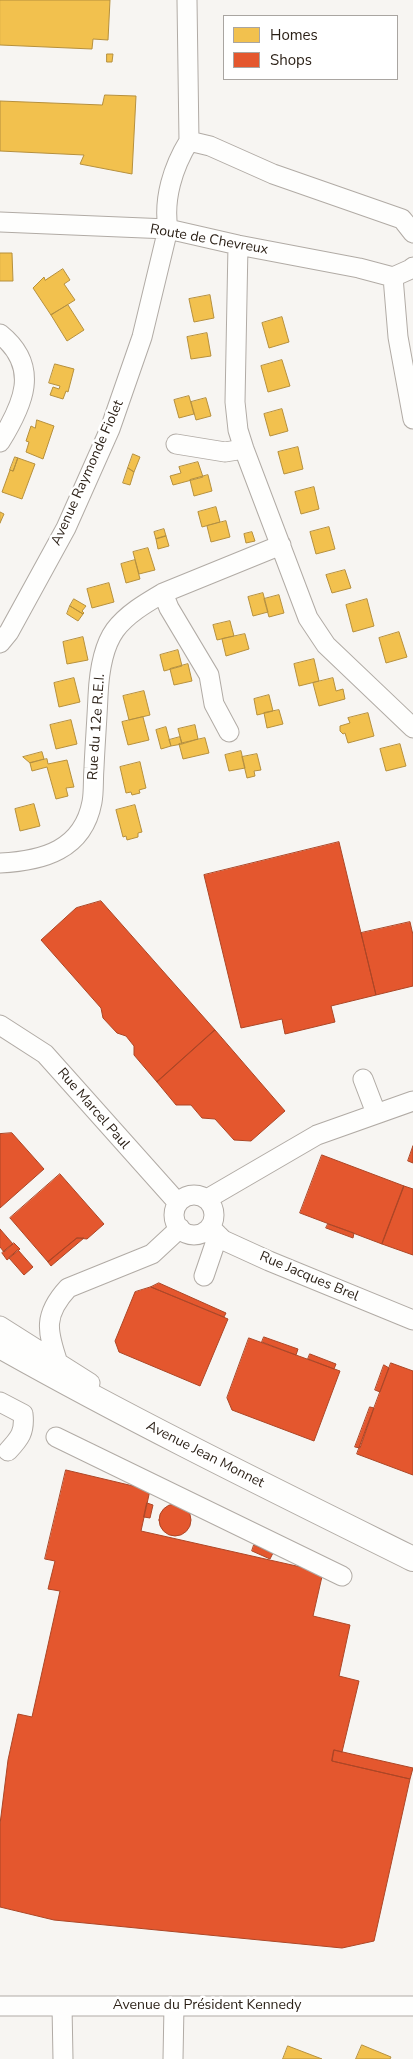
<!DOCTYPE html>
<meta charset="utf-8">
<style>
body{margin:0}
#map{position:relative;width:413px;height:2059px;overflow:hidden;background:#f7f5f2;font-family:"Nunito Sans",sans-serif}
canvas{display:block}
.legend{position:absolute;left:223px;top:15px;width:175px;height:65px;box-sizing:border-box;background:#fff;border:1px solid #a9a5a1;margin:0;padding:6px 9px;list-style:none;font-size:15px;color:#291e14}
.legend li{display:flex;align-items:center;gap:10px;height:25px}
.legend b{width:25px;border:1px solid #a9a5a1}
</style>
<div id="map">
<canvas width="413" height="2059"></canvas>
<ul class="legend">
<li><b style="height:14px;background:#f2c14e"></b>Homes</li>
<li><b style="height:14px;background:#e4572e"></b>Shops</li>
</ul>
</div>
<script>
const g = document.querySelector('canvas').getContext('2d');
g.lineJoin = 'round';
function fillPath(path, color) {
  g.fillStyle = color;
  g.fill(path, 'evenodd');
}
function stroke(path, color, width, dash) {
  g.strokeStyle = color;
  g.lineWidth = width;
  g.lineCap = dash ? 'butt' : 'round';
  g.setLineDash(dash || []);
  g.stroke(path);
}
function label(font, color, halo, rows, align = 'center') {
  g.font = font + ' "Nunito Sans",sans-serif';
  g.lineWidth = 5;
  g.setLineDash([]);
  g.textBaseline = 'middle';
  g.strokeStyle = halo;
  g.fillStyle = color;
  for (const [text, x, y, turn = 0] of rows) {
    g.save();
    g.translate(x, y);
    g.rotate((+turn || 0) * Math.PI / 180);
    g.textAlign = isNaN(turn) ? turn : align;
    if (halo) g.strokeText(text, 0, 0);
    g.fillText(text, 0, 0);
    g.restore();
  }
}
const homes = new Path2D(`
 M0 0H110L108 40 93 39 92 49 0 45Z
 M107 54H113L112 62H107Z
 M105 95 136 96 132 174 80 164 84 155 0 151V101L102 105Z
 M0 253H12L13 281H0Z
 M63 269 70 280 64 284 75 300 51 315 33 288 44 277 45 280Z
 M210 295 214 318 194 322 189 299Z
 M68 305 84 330 67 341 51 315Z
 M282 317 289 342 269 348 262 323Z
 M207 333 211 356 191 359 187 337Z
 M282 360 290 386 268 392 261 366Z
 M55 364 74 369 68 392 66 391 63 399 50 395 53 387 59 389 60 386 49 383Z
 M189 396 194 414 179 418 174 400Z
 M206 398 211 416 196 420 191 402Z
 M282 409 288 431 270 436 264 414Z
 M37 420 54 426 43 459 26 452 29 442 26 441 31 426 35 428Z
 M298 447 303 469 284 474 278 452Z
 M133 454 140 457 134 472 128 468Z
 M15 457 18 458 13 471 10 470Z
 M18 458 35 464 22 499 2 492 10 470 13 471Z
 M198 462 203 477 173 485 170 476 181 473 179 467Z
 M128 468 134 472 130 485 123 483Z
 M208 475 212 491 194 496 190 480Z
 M314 487 319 509 301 514 295 492Z
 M216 507 220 522 202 527 198 512Z
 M0 512 4 514 0 523Z
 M226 521 230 537 211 542 207 526Z
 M329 527 335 549 316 554 310 532Z
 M164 529 166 536 156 539 154 532Z
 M252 532 255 541 246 543 244 534Z
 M166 536 169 546 158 549 156 539Z
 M148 548 155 570 139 574 133 552Z
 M135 560 140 579 126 583 121 564Z
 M345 570 351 588 332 593 326 575Z
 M109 583 114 602 92 608 87 589Z
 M263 593 268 612 253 616 248 597Z
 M279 595 284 613 269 617 264 599Z
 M74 599 86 606 82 611 84 613 83 614 70 606Z
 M367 599 374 626 353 632 346 605Z
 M70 606 83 614 78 621 67 614Z
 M230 621 234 636 217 640 213 625Z
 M399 632 407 657 386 663 379 638Z
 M245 634 249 649 226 656 222 639Z
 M83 637 88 660 67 664 63 642Z
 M178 650 182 666 164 671 160 655Z
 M314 659 319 681 299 686 294 664Z
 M188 664 192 681 174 685 170 669Z
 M74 678 80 702 59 707 54 683Z
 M333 678 336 691 343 689 345 699 319 706 313 683Z
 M144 691 150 715 129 720 123 696Z
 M269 695 273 711 257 715 254 699Z
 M279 710 283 724 267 728 264 713Z
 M368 713 374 736 348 743 345 733 343 734 340 731V726L350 723 348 718Z
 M143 717 149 740 128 745 122 722Z
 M71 720 77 744 56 749 50 725Z
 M195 725 198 739 182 744 178 729Z
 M166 727 171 746 161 749 156 730Z
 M180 737 182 744 171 746 169 740Z
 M205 738 209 753 183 759 179 744Z
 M400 744 406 766 386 771 380 749Z
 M241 751 245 768 229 771 225 755Z
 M42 752 44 759 30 763 23 757Z
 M257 754 261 770 254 771 255 776 247 778 242 757Z
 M47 759 48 764 67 760 74 787 66 788 68 796 56 799 47 767 32 771 30 763Z
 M140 762 146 788 139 790 140 793 132 795 131 792 126 793 120 767Z
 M34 804 40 826 20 831 15 809Z
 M135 805 142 832 138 833V837L127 840 126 836 123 837 116 810Z
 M362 2045 391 2057 390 2059H356Z
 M288 2046 322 2059H283Z`);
fillPath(homes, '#f2c14e');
stroke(homes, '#b6903d', 1);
const shops = new Path2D(`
 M339 842 376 995 331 1006 335 1022 285 1034 282 1019 241 1028 204 875Z
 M101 901 215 1030 157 1082 134 1055V1046L126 1036 117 1033 103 1018 101 1008 41 940 76 908Z
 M410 922 413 935V986L376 995 361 933Z
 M215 1030 285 1111 251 1141 234 1140 215 1119 202 1118 191 1105H176L157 1082Z
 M12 1133 44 1169 0 1208V1134Z
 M413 1146V1163L408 1161Z
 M322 1155 404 1186 382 1244 300 1213Z
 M60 1174 104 1224 87 1239 77 1238 48 1262 10 1218Z
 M404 1186 413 1189V1255L382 1244Z
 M328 1224 354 1233 353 1238 326 1228Z
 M0 1229 13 1244 4 1252 0 1247Z
 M77 1238H84L51 1266 48 1262Z
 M14 1243 20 1249 7 1260 2 1253Z
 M18 1250 33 1267 24 1275 9 1258Z
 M159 1283 226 1313 224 1317 151 1287Z
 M151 1287 228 1319 200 1386 119 1352 115 1341 135 1292Z
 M264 1337 298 1349 296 1355 262 1342Z
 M249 1338 340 1371 314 1441 232 1410 227 1398Z
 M310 1354 336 1364 334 1369 308 1359Z
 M391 1363 413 1371V1475L357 1454Z
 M384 1365 389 1368 380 1392 375 1390Z
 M370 1407 374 1408 360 1448 355 1447Z
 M66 1470 150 1490 141 1531 323 1572 313 1616 350 1625 339 1676 359 1681 342 1752 334 1750 332 1761 410 1779 374 1941 342 1948 54 1920 0 1907V1824L8 1760 18 1714 32 1717 60 1591 48 1589 55 1561 45 1559Z
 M147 1503 153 1505 150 1518 144 1517Z
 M159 1520a16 16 0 1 1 32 0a16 16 0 1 1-32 0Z
 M254 1545 273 1553 270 1559 252 1551Z
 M334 1750 413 1768 410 1779 332 1761Z`);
fillPath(shops, '#e4572e');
stroke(shops, '#ac4626', 1);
const minor = new Path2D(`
 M189 141 210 146 273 174 402 219 413 233
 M0 222 168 229 238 245 359 268 393 277 411 269 413 267
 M238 245 235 402 238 430 244 449 308 618 326 645 413 728
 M393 277 398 337 413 419
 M0 334C41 367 23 405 0 442
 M176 444 225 452 244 449
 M163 593 169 608 209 675 214 704 229 732
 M0 643 9 632 66 528 110 429 142 337 168 229C163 199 173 167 189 141L187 0
 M0 863C43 861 83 850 92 802 94 791 93 779 94 768 95 744 97 720 98 696 99 674 102 648 115 630 127 614 146 603 163 593L281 545
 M0 1025 45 1054 178 1203
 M363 1079 376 1113
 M174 1215a20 20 0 1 1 40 0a20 20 0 1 1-40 0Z
 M207 1199 317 1135 413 1101
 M210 1227 223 1240 269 1261 413 1320
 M204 1276 218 1235
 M0 1326 90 1383
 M58 1363C47 1331 43 1315 68 1288L152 1254 180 1228
 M0 1402 23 1414C25 1432 20 1438 8 1451
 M56 1437 342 1576
 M0 2006H413
 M62 2006 63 2059
 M173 2059 174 2006`);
const major = new Path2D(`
 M0 1346C135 1422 274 1490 413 1559`);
stroke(minor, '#b1aba5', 21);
stroke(major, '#b1aba5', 26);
stroke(minor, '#fefefd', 19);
stroke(major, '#fefefd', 24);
label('14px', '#291e14', '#fff', [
 ["Route de Chevreux",209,240,10],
 ["Avenue Raymonde Fiolet",88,473,-66],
 ["Rue du 12e R.E.I.",97,727,-86],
 ["Rue Marcel Paul",93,1109,49],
 ["Rue Jacques Brel",309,1277,23],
 ["Avenue Jean Monnet",205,1455,27],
 ["Avenue du Président Kennedy",207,2006]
]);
</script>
